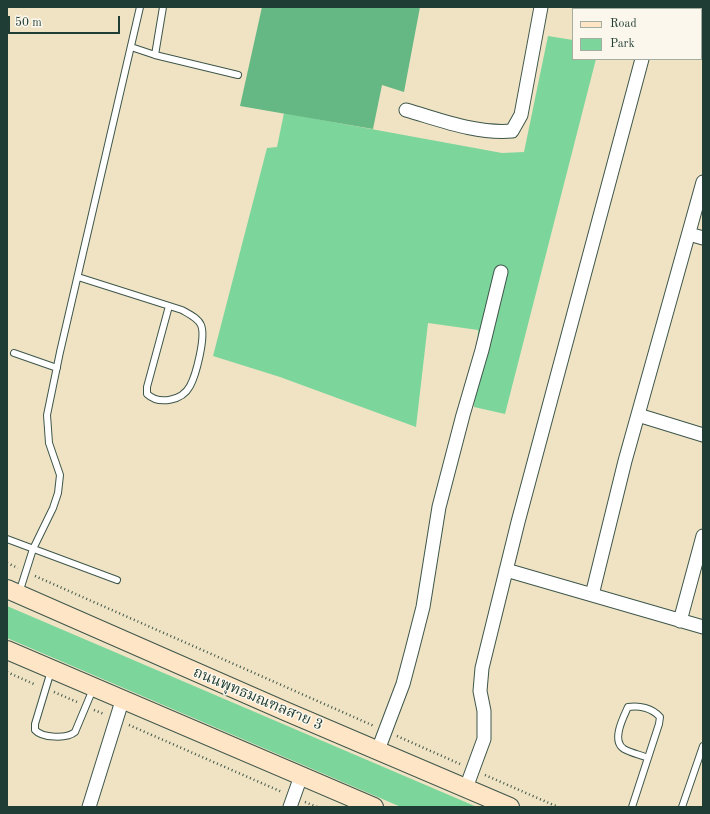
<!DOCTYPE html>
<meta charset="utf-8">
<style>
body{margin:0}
#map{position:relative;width:710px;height:814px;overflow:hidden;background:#efe3c4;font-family:"Old Standard TT",serif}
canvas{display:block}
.frame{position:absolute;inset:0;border:8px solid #1f3d34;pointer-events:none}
.legend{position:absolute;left:572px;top:8px;width:130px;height:52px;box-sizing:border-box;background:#fbf7ec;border:1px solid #a3ada2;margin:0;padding:5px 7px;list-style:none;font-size:12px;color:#1f3d34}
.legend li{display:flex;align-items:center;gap:8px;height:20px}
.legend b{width:20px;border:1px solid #a3ada2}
.scale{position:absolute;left:8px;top:16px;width:112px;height:18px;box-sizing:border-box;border:2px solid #1f3d34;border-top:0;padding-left:5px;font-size:12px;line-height:14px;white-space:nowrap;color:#1f3d34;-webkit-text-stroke:3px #fbf7ec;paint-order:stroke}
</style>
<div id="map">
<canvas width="710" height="814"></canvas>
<div class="frame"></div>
<ul class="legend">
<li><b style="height:5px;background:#fee5c5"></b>Road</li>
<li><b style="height:11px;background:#7cd69c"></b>Park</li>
</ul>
<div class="scale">50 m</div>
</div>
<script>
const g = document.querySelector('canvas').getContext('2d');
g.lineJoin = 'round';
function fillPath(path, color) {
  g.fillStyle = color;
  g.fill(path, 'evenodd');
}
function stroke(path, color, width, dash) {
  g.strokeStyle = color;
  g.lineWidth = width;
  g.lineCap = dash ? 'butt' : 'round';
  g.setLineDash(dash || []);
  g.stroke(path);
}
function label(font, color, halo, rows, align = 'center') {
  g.font = font + ' "Old Standard TT","Noto Serif Thai",serif';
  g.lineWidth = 3;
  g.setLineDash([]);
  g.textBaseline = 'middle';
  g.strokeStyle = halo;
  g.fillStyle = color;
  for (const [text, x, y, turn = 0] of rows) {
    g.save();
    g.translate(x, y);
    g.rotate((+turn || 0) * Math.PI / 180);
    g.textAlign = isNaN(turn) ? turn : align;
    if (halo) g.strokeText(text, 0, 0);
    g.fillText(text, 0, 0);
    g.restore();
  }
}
fillPath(new Path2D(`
 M548 36 573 40V59H596L505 414 474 407 478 330 428 323 416 427 280 377 213 356 267 148 277 147 284 113 502 153 524 152Z
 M7 606 477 807H401L7 638Z`), '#7cd69c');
fillPath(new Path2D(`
 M262 7H420L404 92 382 85 373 129 240 106Z`), '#65b784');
const lane = new Path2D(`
 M131 47 155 55 163 7
 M155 55 238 75
 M78 277 182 310C189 314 198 318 201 325 206 337 196 375 190 386 182 401 159 405 147 394V387L169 306
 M14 353 57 368
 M7 539 117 580
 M19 593 33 549 53 508 58 493 60 475 49 443 47 415 60 352 140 7
 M51 671 35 724V730C42 738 67 739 75 732L93 689
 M632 807 659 724 660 717C652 708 639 705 628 707 623 718 611 741 624 749 631 753 641 755 648 758
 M682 807 703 746`);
const street = new Path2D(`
 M655 9 656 7
 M701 48 703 49
 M406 110C441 120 476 134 512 131L521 115 541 7
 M689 234 703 238
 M638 415 703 435
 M506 570 703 627
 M592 595 625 461 703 182
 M680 621 703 536
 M378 750 403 684 412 650 423 607 439 507 463 415 482 350 501 272
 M466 788 484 739V711L480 691 482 668 518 522 642 59
 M89 807 123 698
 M290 807 301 776`);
const secondary = new Path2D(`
 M7 589 285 711 510 807
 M7 650 374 807`);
stroke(lane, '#3e564a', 8);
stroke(street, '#3e564a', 15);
stroke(secondary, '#3e564a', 20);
stroke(new Path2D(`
 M7 563 18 568
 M35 576 374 726
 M7 672 36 685
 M54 692 77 702
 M94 710 104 714
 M129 725 282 792
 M397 736 460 764
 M485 775 558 807
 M305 802 317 807`), '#3e564a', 2.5, [1, 3]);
stroke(lane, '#fff', 6);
stroke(street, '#fff', 13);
stroke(secondary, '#fee5c5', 18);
label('15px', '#1f3d34', '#fbf7ec', [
 ["ถนนพุทธมณฑลสาย 3",258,699,23]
]);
</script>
